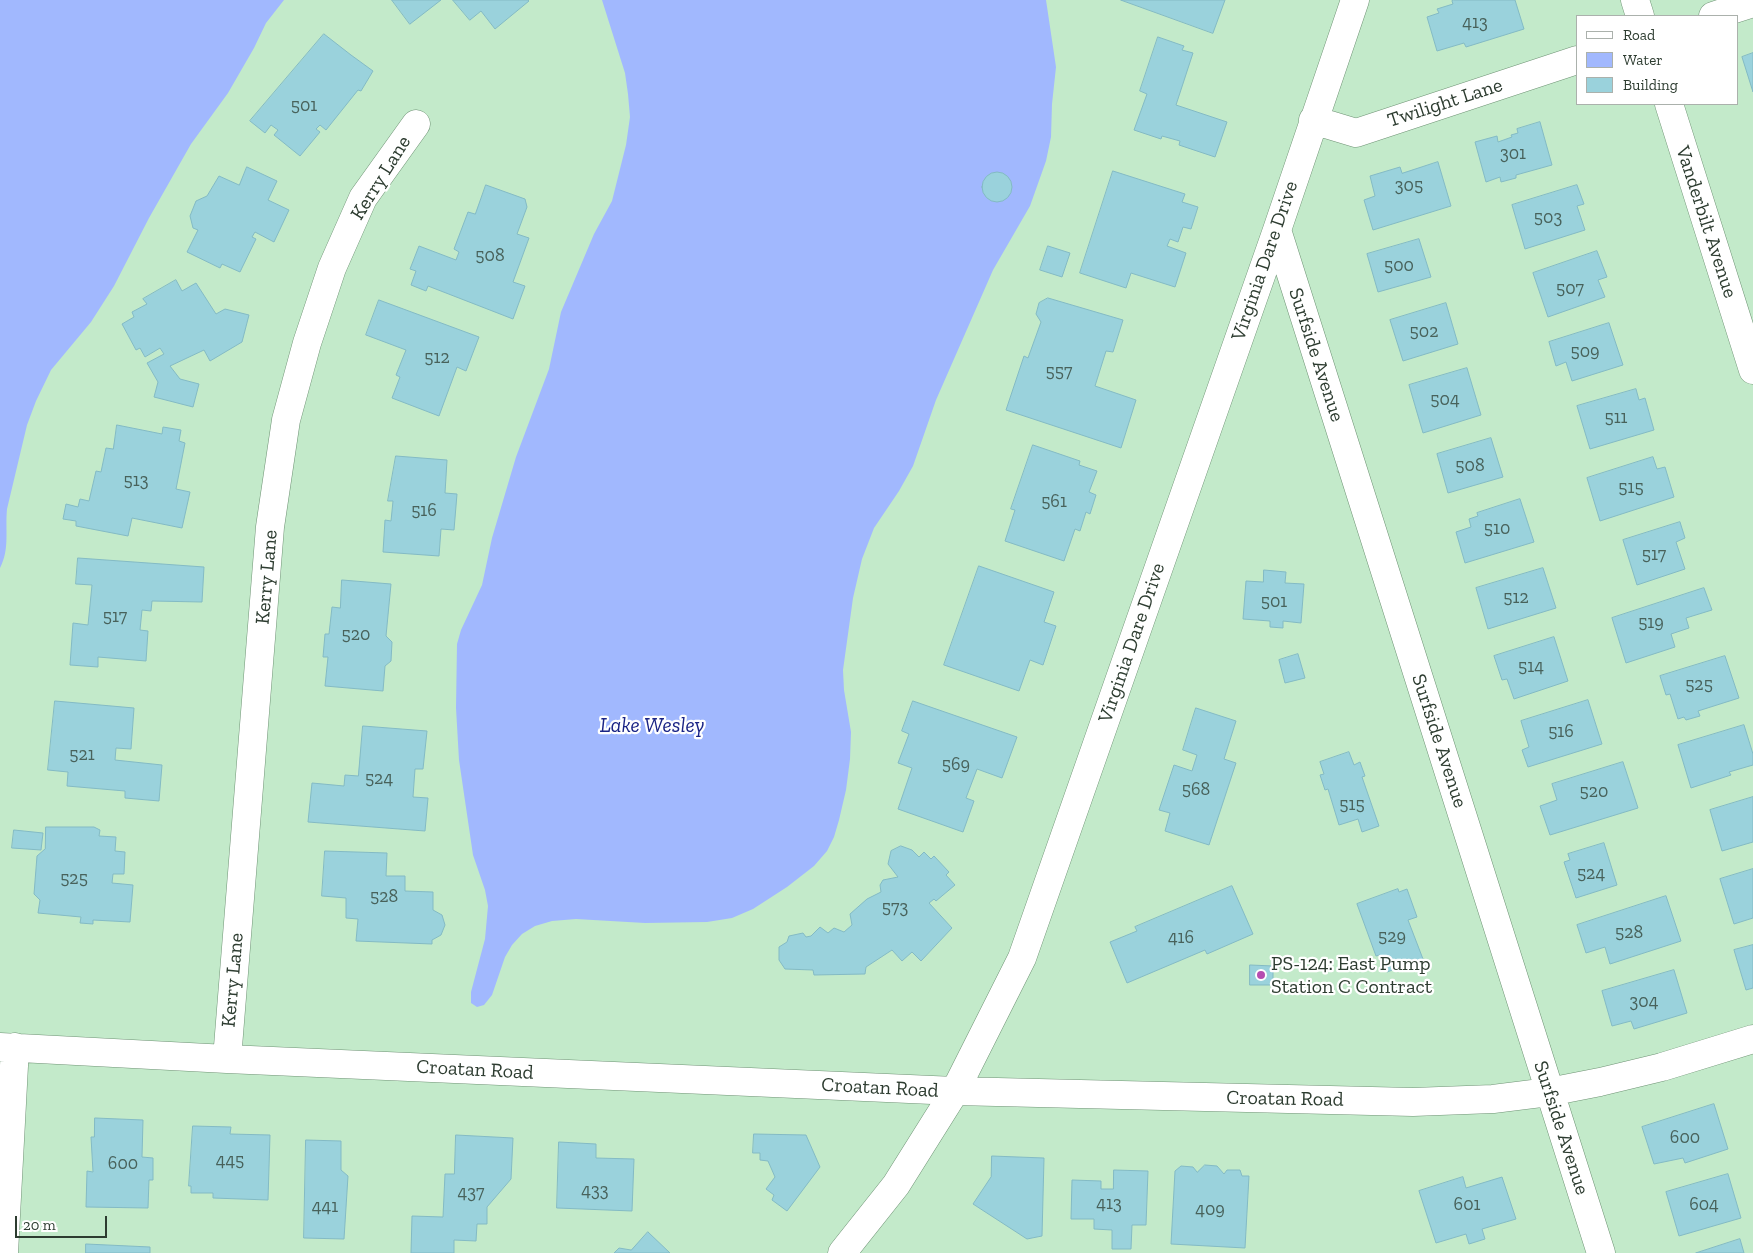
<!DOCTYPE html>
<style>
body{margin:0}
#map{position:relative;width:1753px;height:1253px;overflow:hidden;background:#c3eaca;font-family:"Zilla Slab",serif}
canvas{display:block}
.legend{position:absolute;left:1576px;top:15px;width:162px;height:90px;box-sizing:border-box;background:#fff;border:1px solid #abb1ac;margin:0;padding:6px 9px;list-style:none;font-size:15px;color:#2d3c30}
.legend li{display:flex;align-items:center;gap:10px;height:25px}
.legend b{width:25px;border:1px solid #abb1ac}
.scale{position:absolute;left:15px;top:1216px;width:92px;height:22px;box-sizing:border-box;border:2px solid #2d3c30;border-top:0;padding-left:6px;font-size:15px;line-height:18px;white-space:nowrap;color:#2d3c30;-webkit-text-stroke:4px #fff;paint-order:stroke}
</style>
<div id="map">
<canvas width="1753" height="1253"></canvas>
<ul class="legend">
<li><b style="height:6px;background:#fff"></b>Road</li>
<li><b style="height:14px;background:#a1b8fe"></b>Water</li>
<li><b style="height:14px;background:#9ad2dc"></b>Building</li>
</ul>
<div class="scale">20 m</div>
</div>
<script>
const g = document.querySelector('canvas').getContext('2d');
g.lineJoin = 'round';
function fillPath(path, color) {
  g.fillStyle = color;
  g.fill(path, 'evenodd');
}
function stroke(path, color, width, dash) {
  g.strokeStyle = color;
  g.lineWidth = width;
  g.lineCap = dash ? 'butt' : 'round';
  g.setLineDash(dash || []);
  g.stroke(path);
}
function label(font, color, halo, rows, align = 'center') {
  g.font = font + ' "Zilla Slab",serif';
  g.lineWidth = 4.5;
  g.setLineDash([]);
  g.textBaseline = 'middle';
  g.strokeStyle = halo;
  g.fillStyle = color;
  for (const [text, x, y, turn = 0] of rows) {
    g.save();
    g.translate(x, y);
    g.rotate((+turn || 0) * Math.PI / 180);
    g.textAlign = isNaN(turn) ? turn : align;
    if (halo) g.strokeText(text, 0, 0);
    g.fillText(text, 0, 0);
    g.restore();
  }
}
fillPath(new Path2D(`
 M0 0H284L266 23 254 48 228 93 191 144 149 218 114 286 91 322 51 370 36 401 27 425 7 509C5 530 10 549 0 568Z
 M602 0H1046L1056 67 1052 104 1051 137 1046 161 1030 206 993 270 936 400 913 466 899 491 874 528 862 559 853 598 843 670 844 690 851 732 850 759 846 790 839 820 834 837 827 851 814 866 787 887 753 909 732 918 707 922 645 923 576 919 552 921 535 926 522 934 512 945 505 957 492 995 484 1005 477 1007 471 1003V992L485 939 488 906 485 890 473 855 459 760 456 708 457 644 461 630 482 585 492 538 516 457 549 369 561 312 594 234 612 201 626 145 630 117 628 94 625 73Z`), '#a1b8fe');
const building = new Path2D(`
 M392 0H441L410 24Z
 M453 0H528L529 1 495 29 481 11 470 20Z
 M1121 0H1225L1213 33Z
 M1454 0H1515L1524 29 1466 47 1464 43 1437 51 1427 17 1439 13 1437 9 1453 4 1452 1Z
 M324 34 351 55 373 71 361 91 358 90 326 130 320 125 316 129 320 132 300 156 274 135 278 130 271 125 265 133 250 121Z
 M1158 37 1184 46 1182 50 1193 53 1176 105 1227 122 1215 157 1179 145 1180 141 1162 136 1161 139 1134 130 1147 94 1140 91Z
 M1753 53V92L1742 57Z
 M1540 122 1552 165 1516 175V178L1501 182 1500 177 1486 182 1475 142 1497 136 1498 142 1512 137 1511 135 1518 133 1517 129Z
 M1438 162 1451 206 1373 230 1364 200 1375 196 1370 176 1400 167 1402 173Z
 M247 167 277 181 268 200 289 210 274 242 255 232 252 237 256 239 240 272 222 264 220 268 187 252 198 230 193 228 190 216 196 201 207 196 219 176 239 185Z
 M1113 171 1185 194 1182 202 1198 207 1191 229 1183 227 1178 242 1170 239 1167 246 1186 253 1175 287 1131 273 1126 288 1080 273Z
 M982 187a15 15 0 1 1 30 0a15 15 0 1 1-30 0Z
 M486 185 525 199 527 207 517 234 529 238 513 282 525 286 513 319 428 286 426 291 411 285 416 271 410 269 419 246 456 260 459 252 454 249 468 212 475 214Z
 M1577 185 1584 204 1577 206 1585 230 1525 249 1512 205Z
 M1419 239 1431 277 1378 292 1367 254Z
 M1048 246 1070 253 1062 277 1040 270Z
 M1597 251 1607 277 1598 280 1605 297 1548 317 1533 273Z
 M176 280 182 291 196 283 216 314 225 309 249 315 242 342 210 361 204 350 170 366 180 379 199 384 193 407 154 397 158 382 147 363 164 354 160 348 145 357 140 348 136 350 122 324 134 317 132 312 147 304 143 299Z
 M1048 298 1123 320 1113 352 1106 351 1095 386 1136 400 1121 448 1006 410 1024 356 1028 358 1041 322 1036 314 1039 303Z
 M379 300 479 337 466 371 457 367 439 416 392 398 400 377 396 375 406 350 366 335Z
 M1446 303 1458 344 1403 361 1390 320Z
 M1609 323 1623 365 1572 381 1566 362 1556 366 1549 342Z
 M1467 368 1481 415 1423 433 1409 385Z
 M1636 389 1639 400 1645 398 1654 430 1590 449 1577 406Z
 M117 425 162 434 163 427 181 430 179 441 185 443 176 489 190 492 182 528 132 518 128 536 76 526V521L63 519 66 504 78 507 80 499 89 501 96 471 101 472 106 448 113 449Z
 M1491 438 1503 477 1448 493 1437 454Z
 M1033 445 1080 461 1079 465 1097 471 1089 492 1096 495 1090 514 1086 512 1080 531 1075 529 1064 561 1005 541 1015 510 1011 509Z
 M396 456 447 460 445 493 457 494 454 530 441 529 439 556 383 552 385 520 391 521 393 501H388Z
 M1653 457 1657 469 1665 467 1674 497 1600 521 1587 478Z
 M1520 499 1534 542 1465 563 1456 532 1471 527 1469 519 1478 516 1477 513Z
 M1680 522 1685 538 1676 542 1685 569 1637 585 1623 540Z
 M78 558 204 567 202 602 152 601 151 611 142 610 140 630 148 631 146 661 98 657V667L70 665 73 623 88 625 92 585 76 584Z
 M979 566 1054 592 1044 622 1056 626 1043 665 1030 660 1019 691 944 665Z
 M1543 568 1556 608 1488 629 1476 588Z
 M1264 570 1286 572 1285 583 1304 584 1301 623 1283 621V628L1270 627V621L1243 619 1246 581 1263 582Z
 M342 580 391 584 386 636 392 642 391 661 385 666 383 691 325 686 328 657H323L325 634H329L332 607 340 608Z
 M1704 588 1712 610 1686 618 1689 628 1671 634 1675 647 1626 663 1612 618Z
 M1554 637 1568 681 1514 699 1507 679 1502 680 1494 656Z
 M1298 654 1305 678 1285 683 1279 660Z
 M1725 656 1739 698 1698 711 1700 716 1686 720 1684 717 1678 719 1670 694 1666 695 1660 676Z
 M1588 700 1602 744 1528 767 1522 750 1529 747 1521 721Z
 M55 701 134 708 131 749 116 748 115 760 162 765 159 801 125 798V791L67 786 68 772 48 770Z
 M913 701 1017 737 1002 778 977 769 966 798 974 801 963 832 898 809 912 768 898 763 909 734 902 731Z
 M1196 708 1236 721 1224 759 1236 763 1209 845 1165 831 1170 813 1159 810 1174 765 1192 771 1197 755 1183 750Z
 M1744 725 1753 754V765L1729 772 1731 775 1691 788 1678 745Z
 M363 726 427 731 423 769H415L413 797 428 798 425 831 308 822 312 783 344 786 345 775 358 776Z
 M1349 752 1354 765 1360 762 1365 776 1362 777 1379 826 1362 832 1358 819 1339 825 1328 789 1325 790 1320 775 1324 774 1320 762Z
 M1623 762 1638 808 1550 835 1540 806 1557 800 1552 784Z
 M1753 797V842L1722 851 1710 810Z
 M46 827H94L100 830 99 836 116 837 115 851 125 852 124 874H113L112 883 133 885 130 922 93 920V924L80 923 81 917 38 913 40 900 34 894 37 856 45 849Z
 M14 830 43 833 41 850 12 848Z
 M1604 843 1617 885 1576 898 1564 862 1570 860 1568 854Z
 M901 846 912 850 919 857 924 852 931 859 934 856 949 872 946 875 955 885 936 901 934 899 929 903 952 928 921 961 912 952 902 961 892 950 866 967 865 974 814 975 813 970 785 969 779 960V947L787 942 789 936 803 933 806 937 811 936 820 927 828 933 834 928 844 932 852 925 850 914 867 899 881 892 880 885 883 880 898 877 888 864 891 851Z
 M325 851 387 853 386 876H405V891L433 892V910L442 915 445 925 441 935 432 940V944L356 941 358 919 346 918V898L322 896Z
 M1753 869V918L1734 924 1720 879Z
 M1232 886 1253 934 1207 954 1205 950 1127 983 1110 942 1137 931 1135 927Z
 M1398 889 1399 892 1407 889 1417 917 1408 920 1423 959 1387 972 1380 955 1376 956 1357 904Z
 M1666 896 1681 941 1610 964 1605 947 1586 953 1577 925Z
 M1753 945V988L1746 990 1734 950Z
 M1250 965 1273 966V985H1250Z
 M1674 970 1687 1013 1634 1029 1631 1021 1612 1026 1602 991Z
 M1714 1104 1728 1149 1685 1163 1683 1158 1654 1164 1642 1127Z
 M95 1118 143 1120 142 1157 153 1158V1180H149L148 1208 86 1207 87 1171 93 1172 91 1137H94Z
 M193 1126 231 1127 230 1134 270 1135 268 1200 213 1198V1193H191V1186H189Z
 M754 1134 806 1135 820 1167 787 1211 772 1200 774 1195 766 1189 775 1177 768 1161 760 1160V1153H753Z
 M456 1135 513 1138 511 1179 487 1207V1224H477L476 1241 454 1240V1253H411L412 1216 443 1217 445 1174H454Z
 M306 1140 341 1141V1170L348 1176 344 1239 304 1238Z
 M559 1142 596 1144V1158L634 1159 632 1211 557 1208Z
 M992 1156 1044 1158 1042 1236 1027 1239 973 1204 991 1177Z
 M1205 1165 1217 1166 1224 1174 1227 1170H1240L1242 1176H1249L1245 1248 1171 1244 1175 1171 1181 1166 1193 1167 1197 1172Z
 M1114 1170 1148 1171 1146 1225H1132L1131 1249H1112V1230L1094 1229V1219H1071L1072 1180 1101 1181V1189H1113Z
 M1728 1174 1741 1218 1679 1236 1666 1192Z
 M1463 1177 1466 1188 1502 1177 1516 1219 1482 1229 1485 1239 1469 1244 1466 1234 1436 1243 1419 1191Z
 M648 1232 670 1253H614L619 1248 631 1250Z
 M1740 1239 1744 1253H1696Z
 M86 1244 150 1247V1253H86Z`);
fillPath(building, '#9ad2dc');
stroke(building, '#83bac4', 1);
const minor = new Path2D(`
 M1635 0 1640 16
 M1713 16 1753 3
 M1669 104 1753 370
 M1313 120 1356 133 1577 60
 M1277 230 1601 1253
 M0 1047 227 1059 955 1091 1413 1102 1493 1099 1549 1092 1600 1082 1662 1067 1753 1039
 M227 1059 270 527 286 420 307 343 332 268 363 198 416 124
 M4 1253 15 1047
 M842 1253 896 1185 955 1091 1022 958 1277 230 1355 0`);
stroke(minor, '#6f9375', 29);
stroke(minor, '#fff', 28);
for (const [x, y, r, color] of [
 [1261,975,5,"#b64db0"]
]) {
  const dot = new Path2D();
  dot.arc(x, y, r, 0, 2 * Math.PI);
  g.fillStyle = color;
  g.fill(dot);
  stroke(dot, '#fff', 2);
}
label('18px', '#48625b', null, [
 ["413",1475,23],
 ["501",304,106],
 ["301",1513,154],
 ["305",1409,186],
 ["503",1548,218],
 ["508",490,256],
 ["500",1399,266],
 ["507",1570,289],
 ["502",1424,332],
 ["509",1585,352],
 ["512",437,358],
 ["557",1059,372],
 ["504",1445,400],
 ["511",1616,418],
 ["508",1470,466],
 ["513",136,481],
 ["515",1631,488],
 ["561",1054,502],
 ["516",424,511],
 ["510",1497,529],
 ["517",1654,555],
 ["512",1516,598],
 ["501",1274,602],
 ["517",115,617],
 ["519",1651,623],
 ["520",356,635],
 ["514",1531,667],
 ["525",1699,685],
 ["516",1561,732],
 ["521",82,755],
 ["569",956,765],
 ["524",379,779],
 ["568",1196,790],
 ["520",1594,792],
 ["515",1352,805],
 ["524",1591,874],
 ["525",74,879],
 ["528",384,897],
 ["573",895,908],
 ["528",1629,933],
 ["529",1392,937],
 ["416",1181,938],
 ["304",1644,1002],
 ["600",1685,1138],
 ["445",230,1161],
 ["600",123,1164],
 ["433",595,1191],
 ["437",471,1193],
 ["413",1109,1204],
 ["601",1467,1205],
 ["604",1704,1205],
 ["441",325,1207],
 ["409",1210,1210]
]);
label('20px', '#2d3c30', '#fff', [
 ["Twilight Lane",1445,103,-18],
 ["Kerry Lane",381,178,-58],
 ["Vanderbilt Avenue",1706,222,72],
 ["Virginia Dare Drive",1265,261,-71],
 ["Surfside Avenue",1316,355,72],
 ["Kerry Lane",267,577,-85],
 ["Virginia Dare Drive",1132,643,-71],
 ["Surfside Avenue",1439,741,72],
 ["Kerry Lane",233,980,-85],
 ["Croatan Road",475,1070,3],
 ["Croatan Road",880,1088,3],
 ["Croatan Road",1285,1099,1],
 ["Surfside Avenue",1561,1128,72]
]);
label('20px', '#2d3c30', '#fff', [
 ["PS-124: East Pump",1271,964],
 ["Station C Contract",1271,987]
], 'left');
label('italic 21px', '#1a2485', '#fff', [
 ["Lake Wesley",652,726]
]);
</script>
